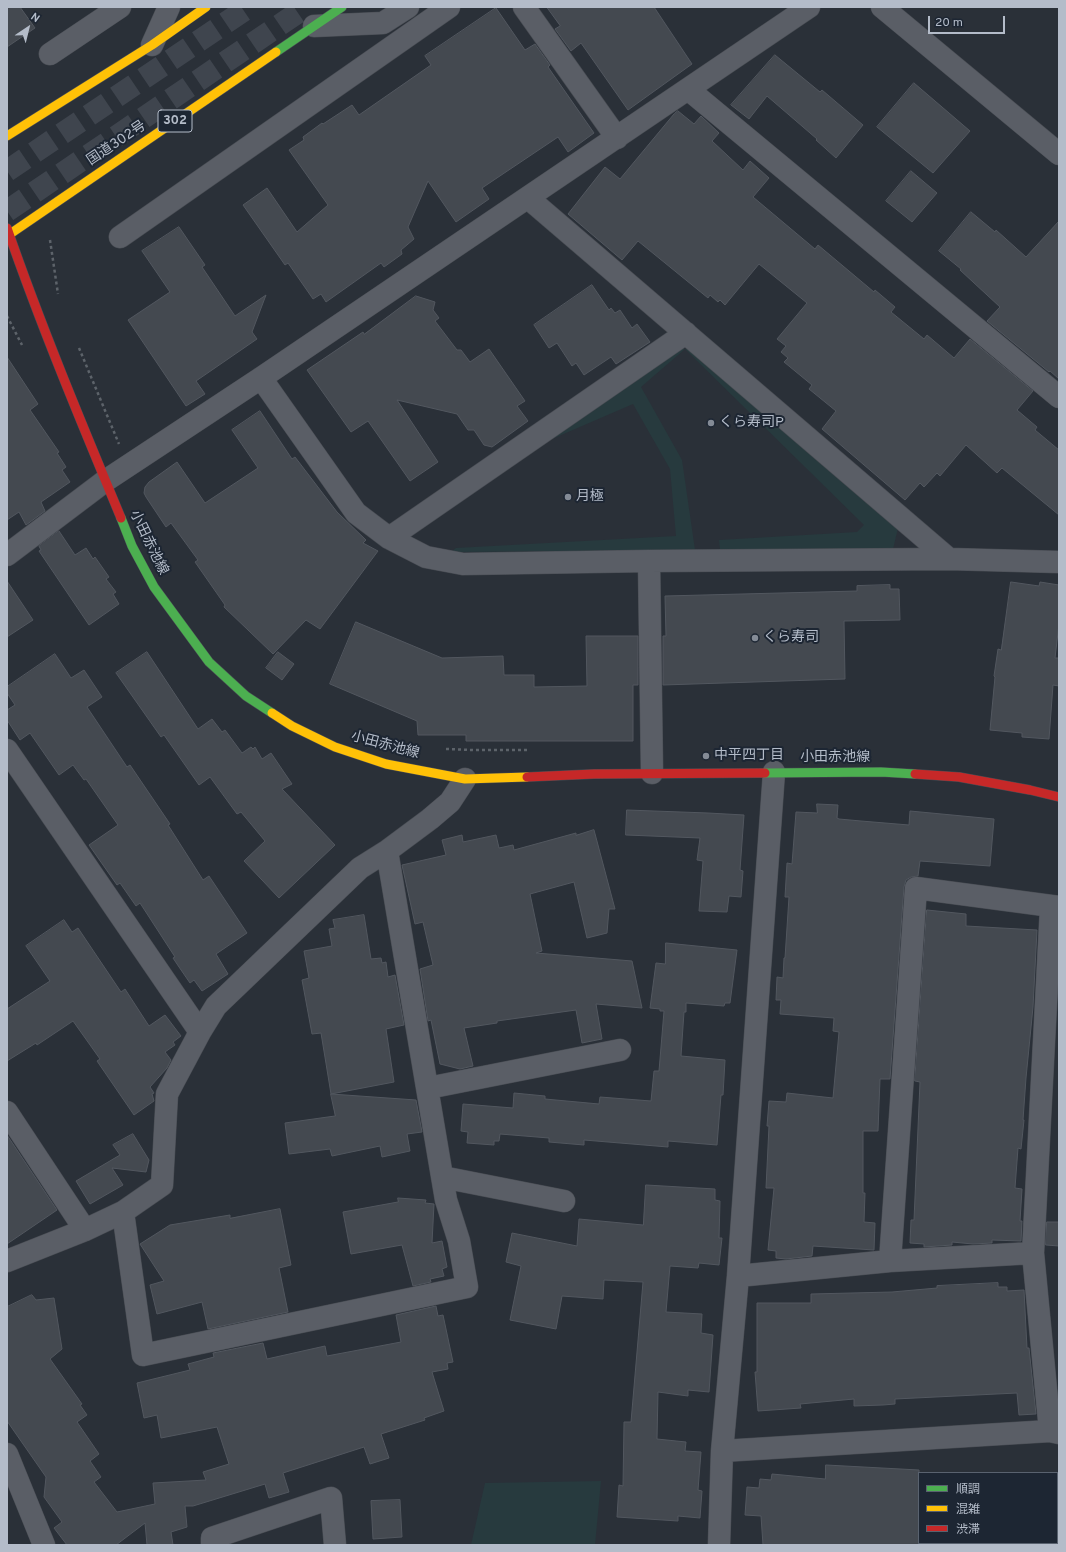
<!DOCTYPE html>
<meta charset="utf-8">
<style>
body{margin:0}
#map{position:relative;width:1066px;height:1552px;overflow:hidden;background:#2a3038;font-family:Overpass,"Noto Sans JP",sans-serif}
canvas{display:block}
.frame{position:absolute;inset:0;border:8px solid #b4bcc9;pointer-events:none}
.legend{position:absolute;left:918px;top:1472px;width:140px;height:72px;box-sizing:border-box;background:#1d2633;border:1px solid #59626f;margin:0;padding:5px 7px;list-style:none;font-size:12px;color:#b4bcc9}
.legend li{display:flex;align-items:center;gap:8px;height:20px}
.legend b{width:20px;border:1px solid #59626f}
.north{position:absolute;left:8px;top:8px;width:40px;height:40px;-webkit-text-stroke:3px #1d2633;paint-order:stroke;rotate:35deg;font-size:11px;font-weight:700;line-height:16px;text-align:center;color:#b4bcc9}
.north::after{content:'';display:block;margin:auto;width:14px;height:18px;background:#b4bcc9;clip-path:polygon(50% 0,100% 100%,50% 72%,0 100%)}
.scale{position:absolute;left:928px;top:16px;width:77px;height:18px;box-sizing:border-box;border:2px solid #b4bcc9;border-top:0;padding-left:5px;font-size:12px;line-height:14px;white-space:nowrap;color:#b4bcc9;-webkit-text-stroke:3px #1d2633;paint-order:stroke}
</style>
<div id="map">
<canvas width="1066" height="1552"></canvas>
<div class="frame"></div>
<ul class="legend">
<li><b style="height:5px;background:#4caf50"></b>順調</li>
<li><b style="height:5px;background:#ffc107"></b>混雑</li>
<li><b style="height:5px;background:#c62828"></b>渋滞</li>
</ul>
<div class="north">N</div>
<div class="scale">20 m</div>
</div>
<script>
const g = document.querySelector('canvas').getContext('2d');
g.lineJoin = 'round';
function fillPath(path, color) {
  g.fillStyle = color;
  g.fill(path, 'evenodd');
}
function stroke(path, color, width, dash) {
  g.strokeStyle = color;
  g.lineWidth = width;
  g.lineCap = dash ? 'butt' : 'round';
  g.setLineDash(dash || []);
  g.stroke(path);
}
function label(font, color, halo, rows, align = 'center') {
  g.font = font + ' Overpass,"Noto Sans JP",sans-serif';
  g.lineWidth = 4;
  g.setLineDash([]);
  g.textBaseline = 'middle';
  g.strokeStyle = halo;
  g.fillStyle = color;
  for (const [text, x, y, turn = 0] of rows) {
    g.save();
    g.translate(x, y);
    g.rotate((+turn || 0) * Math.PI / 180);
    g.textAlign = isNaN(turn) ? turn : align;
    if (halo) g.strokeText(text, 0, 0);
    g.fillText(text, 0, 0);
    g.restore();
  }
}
fillPath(new Path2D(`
 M681 349H690L898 528 893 549H720L719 540 857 532 864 525 685 349 641 387 682 460 695 550 451 552 456 548 676 536 670 469 633 404 545 442Z
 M601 1481 595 1545H471L485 1483Z`), '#273a3e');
const building = new Path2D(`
 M7 7H20L35 28 7 47Z
 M547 7H654L692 64 628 110 581 43 571 51 555 29 560 26Z
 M496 8 525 50 535 44 550 65 548 67 594 133 568 152 558 137 482 188 489 199 456 222 428 181 408 227 414 239 401 250 402 254 384 267 381 263 326 302 321 294 313 299 288 263 285 265 243 205 267 188 297 232 328 205 289 150 304 140 303 137 322 123 323 124 352 105 359 115 431 65 425 56Z
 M775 55 820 92 822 90 863 125 836 158 816 140 817 139 767 96 749 119 731 105Z
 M914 83 970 131 933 173 877 127Z
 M678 111 694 124 701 116 719 133 712 141 743 170 750 161 769 178 753 197 815 249 818 245 874 292 875 290 895 307 891 312 924 339 927 335 954 358 970 339 1033 391 1017 410 1037 427 1035 430 1059 450V515L1002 468 997 473 966 445 940 476 937 473 924 487 920 483 905 500 822 429 836 411 809 389 812 385 784 362 788 358 781 352 786 346 777 339 807 303 759 264 725 305 720 300 718 302 710 295 708 298 638 241 622 260 568 214 605 167 620 179 674 114Z
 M911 171 937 193 912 222 886 201Z
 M971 212 995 232 996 230 1026 257 1059 221V379L1050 371 1049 372 987 321 1000 307 960 270 961 269 939 251Z
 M179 227 205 265 202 267 235 316 266 295 252 332 257 339 196 381 205 394 186 406 128 320 170 292 142 251Z
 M592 285 609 310 611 308 615 313 620 310 632 328 637 324 650 342 616 364 611 357 584 375 576 363 572 366 557 343 549 348 534 325Z
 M416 296 435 302 433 310 439 318 435 321 457 350H461L470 362 489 349 525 401 517 406 528 421 492 447 484 445 474 430H468L457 414 397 400 438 462 410 481 368 421 351 432 307 370 363 332 364 334Z
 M7 357 38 404 30 410 59 452 57 453 66 467 62 470 70 482 41 502 45 511 26 525 19 512 7 520Z
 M260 411 292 459 295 457 337 512 366 540 363 543 378 551 320 629 306 620 273 654 224 607 225 605 195 562 198 560 171 523 166 527 146 497 144 493 145 487 149 482 177 462 205 503 258 468 232 430Z
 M59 531 75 555 86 548 93 559 95 557 109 577 106 579 116 592 113 594 119 604 89 625 39 551 41 550 39 546Z
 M7 581 33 620 7 637Z
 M1011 582 1039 586 1040 582 1059 585V624L1055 658H1059V686L1053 685 1049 739 1022 737V733L990 730 995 677 994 676 998 649 1001 650Z
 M890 585V589H899L900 620 844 621 845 679 663 685V636H666L665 596 857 591V586Z
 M356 622 442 658 503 656 504 675H534V687L587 686 586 636H638V685H633V741H466V735H418L417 721 330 684Z
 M147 652 198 729 212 719 222 732 225 730 242 753 251 747 253 749 255 747 262 759 271 753 292 784 282 789 335 845 279 898 244 861 265 841 241 812 237 814 210 777 199 785 164 735 161 737 116 673Z
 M278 652 294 664 282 680 266 668Z
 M55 654 71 678 84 670 102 697 87 707 127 767 130 765 170 824 168 825 203 880 209 876 247 933 216 954 228 974 202 991 194 980 190 983 179 967 173 958 175 957 140 903 136 906 120 883 117 885 89 845 118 825 86 779 84 780 73 765 59 775 30 733 20 740 7 720V710L15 705 7 693V687Z
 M817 804 838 805 837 818 839 819 861 821 909 825 910 811 994 819 990 866 920 861 918 876 911 877 906 880 904 887 890 1079H880L878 1131H863V1193H865L864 1222 875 1223 874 1250 813 1246 812 1256 786 1259 776 1258V1251L768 1250 774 1188H766L769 1126H767L769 1101 786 1102 787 1093 833 1098 839 1032 833 1031 834 1018 780 1014 781 1000H776L777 977 783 978 784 958H785L789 897H785L787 863 792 864 796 812 817 813Z
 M627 810 708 813 744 815 740 870 743 871 741 897 729 896 727 912 699 911 703 861 697 860 700 838 626 835Z
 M594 830 615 909H609L607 933 587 938 574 882 530 894 542 951 536 953 632 961 642 1008 596 1004 602 1039 582 1043 576 1010 497 1021V1023L464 1028 473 1066 460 1069 440 1064 431 1020 428 1021 420 969 433 965 423 922 415 924 402 865 446 855 442 840 462 835 463 842 496 835 499 848 513 845 514 850 576 833V835Z
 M927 910 966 914V926L1037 930 1033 1007 1026 1078 1023 1120H1024L1021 1149 1018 1148 1015 1188 1022 1189 1020 1221H1022L1021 1241 992 1240V1243L973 1244 952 1242V1245L924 1247V1244L910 1243 911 1220H914L920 1082 915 1081Z
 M364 915 371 959 381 958 382 963 386 962 388 977 395 975 404 1025 386 1029 394 1082 331 1094 321 1033 312 1034 302 980 309 978 304 951 332 946 329 929 335 928 333 920Z
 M64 920 72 932 78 928 121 992 125 989 149 1026 165 1015 181 1036 173 1042 175 1045 165 1052 171 1060 167 1068 150 1087 154 1093 152 1094 154 1101 134 1115 97 1061 100 1059 73 1021 37 1045 36 1043 7 1061V1009L50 981 26 946Z
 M666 943 737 950 730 1003H725L724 1006 686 1003V1012H684L681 1056 725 1060 723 1095H721L717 1145 668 1141V1147L584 1140V1145L549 1142V1138L500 1134 499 1141H494V1145L467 1143 468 1132 461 1131 463 1104 513 1108 514 1093 545 1096V1099L599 1104 600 1097 651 1101 654 1071H659L664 1011H660V1009L650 1008 656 963 665 964Z
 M331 1094 416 1100 422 1132 407 1134 410 1151 382 1157 380 1146 332 1156 330 1149 289 1154 285 1123 335 1116Z
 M133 1134 149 1160 146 1172 112 1168 123 1185 90 1204 76 1181 120 1155 113 1145Z
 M7 1135 57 1210 7 1244Z
 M646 1185 715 1189V1200L720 1201 719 1238H722L719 1265 699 1263 698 1268 670 1266 666 1312 702 1314 701 1333 713 1335 709 1392 688 1390V1396L658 1392 657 1439 686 1442 685 1451 701 1452 698 1490 702 1491 700 1518 678 1516V1521L617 1517 619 1485 623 1486 624 1422H631L643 1282 604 1280 603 1299 562 1296 556 1329 510 1320 521 1266 506 1262 512 1233 577 1246 579 1219 643 1225Z
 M398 1198 426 1200 425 1203 434 1204 432 1243 442 1241 447 1267 442 1269 444 1276 430 1279 431 1282 413 1286 402 1245 351 1254 343 1212 398 1202Z
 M280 1209 291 1265 279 1268 288 1312 208 1329 202 1302 157 1314 150 1285 164 1281 140 1244 170 1225 230 1215V1218Z
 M1047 1222H1059V1246L1046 1245Z
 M998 1283V1287H1007V1291L1024 1290 1027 1348H1029L1036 1414 1019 1415 1017 1393 895 1399V1404L883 1405 854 1406V1399L800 1404 801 1408 758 1411 755 1372H757V1303H811V1294L892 1292 937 1288V1286Z
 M32 1295 36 1300 54 1298 62 1349 50 1359 82 1404 80 1405 87 1415 77 1422 99 1454 90 1461 101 1477 94 1482 117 1512 155 1504 153 1483 206 1480 203 1472 229 1464 217 1427 161 1438 157 1415 144 1418 137 1383 190 1370 188 1364 214 1357 213 1353 263 1343 267 1359 325 1346 327 1356 401 1342 396 1315 436 1306 438 1316 443 1315 453 1362 447 1363 448 1369 432 1372 444 1411 424 1418 425 1420 381 1434 389 1458 370 1464 364 1447 283 1473 289 1492 269 1498 265 1484 193 1506H185L187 1527 171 1532 173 1545H147L145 1523 116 1545H67L54 1528 62 1522 44 1497 46 1477 7 1421V1307Z
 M826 1465 919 1470V1545H763L761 1516 745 1515 747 1487 759 1488 760 1479 771 1480 772 1474 825 1479Z
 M400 1500 402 1537 373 1539 371 1501Z`);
fillPath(building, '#444950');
stroke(building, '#52575f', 1);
stroke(new Path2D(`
 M7 171 249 7
 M7 211 306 7`), '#3f454e', 22, [22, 11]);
const street = new Path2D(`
 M524 7 617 138
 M882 7 1059 154
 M314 26 383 23 408 7
 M152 45 169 7
 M50 54 120 7
 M689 90 1059 397
 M528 198 949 559
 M120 237 449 7
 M261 378 356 513 389 538 426 557 463 564 649 561 949 559 1059 562
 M389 538 686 333
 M7 555 105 481 261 378 809 7
 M649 561 652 773
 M7 750 200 1032
 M428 1088 620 1050
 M7 1112 85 1230
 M442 1177 564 1201
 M123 1212 143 1355 467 1287 459 1241 446 1200 387 851
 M7 1261 85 1230 123 1212 162 1185 167 1094 200 1032 216 1006 360 868 387 851 430 819 450 802 465 779
 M890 1261 916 888 1059 907
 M738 1276 890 1261 1033 1253
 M1050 1431 1033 1253 1051 907
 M722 1451 1050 1431 1059 1433
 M7 1454 44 1545
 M212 1545V1538L331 1498 335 1545
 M719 1545 722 1451 738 1276 774 772`);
const fast = new Path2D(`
 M276 52 342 7
 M121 518 132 546 154 587 209 662 246 696 272 713
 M765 773 881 772 915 774`);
const slow = new Path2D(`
 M7 136 152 45 206 7
 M7 236 276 52
 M272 713 292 726 335 747 386 764 465 779 527 777`);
const jam = new Path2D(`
 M7 228C41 326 81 422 121 518
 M915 774 959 777 1030 790 1059 797
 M527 777 594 774 765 773`);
stroke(street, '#484c53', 23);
stroke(fast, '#484c53', 10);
stroke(slow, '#484c53', 10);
stroke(jam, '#484c53', 10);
stroke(new Path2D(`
 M50 240 58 294
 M7 316 22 345
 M79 348 119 444
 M446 749 473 750H529`), '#5d636a', 2.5, [3, 3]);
stroke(street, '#5a5e66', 22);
stroke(fast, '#4caf50', 9);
stroke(slow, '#ffc107', 9);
stroke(jam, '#c62828', 9);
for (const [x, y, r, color] of [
 [711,423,4,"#848b96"],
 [568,497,4,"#848b96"],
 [755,638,4,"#848b96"],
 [706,756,4,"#848b96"]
]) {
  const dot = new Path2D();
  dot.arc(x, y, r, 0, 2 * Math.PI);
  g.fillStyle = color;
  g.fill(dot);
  stroke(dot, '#1d2633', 1.5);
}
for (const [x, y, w] of [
 [175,121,34]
]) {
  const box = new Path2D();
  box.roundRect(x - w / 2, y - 11, w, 22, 3);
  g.fillStyle = '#1d2633';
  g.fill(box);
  stroke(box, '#b4bcc9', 1);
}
label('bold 13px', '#b4bcc9', null, [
 ["302",175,121]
]);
label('14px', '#b4bcc9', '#1d2633', [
 ["国道302号",117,144,-34],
 ["小田赤池線",148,543,64],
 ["小田赤池線",385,746,15],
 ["小田赤池線",835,758]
]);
label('14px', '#b4bcc9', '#1d2633', [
 ["くら寿司P",719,423],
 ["月極",576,497],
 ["くら寿司",763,638],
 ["中平四丁目",714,756]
], 'left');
</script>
